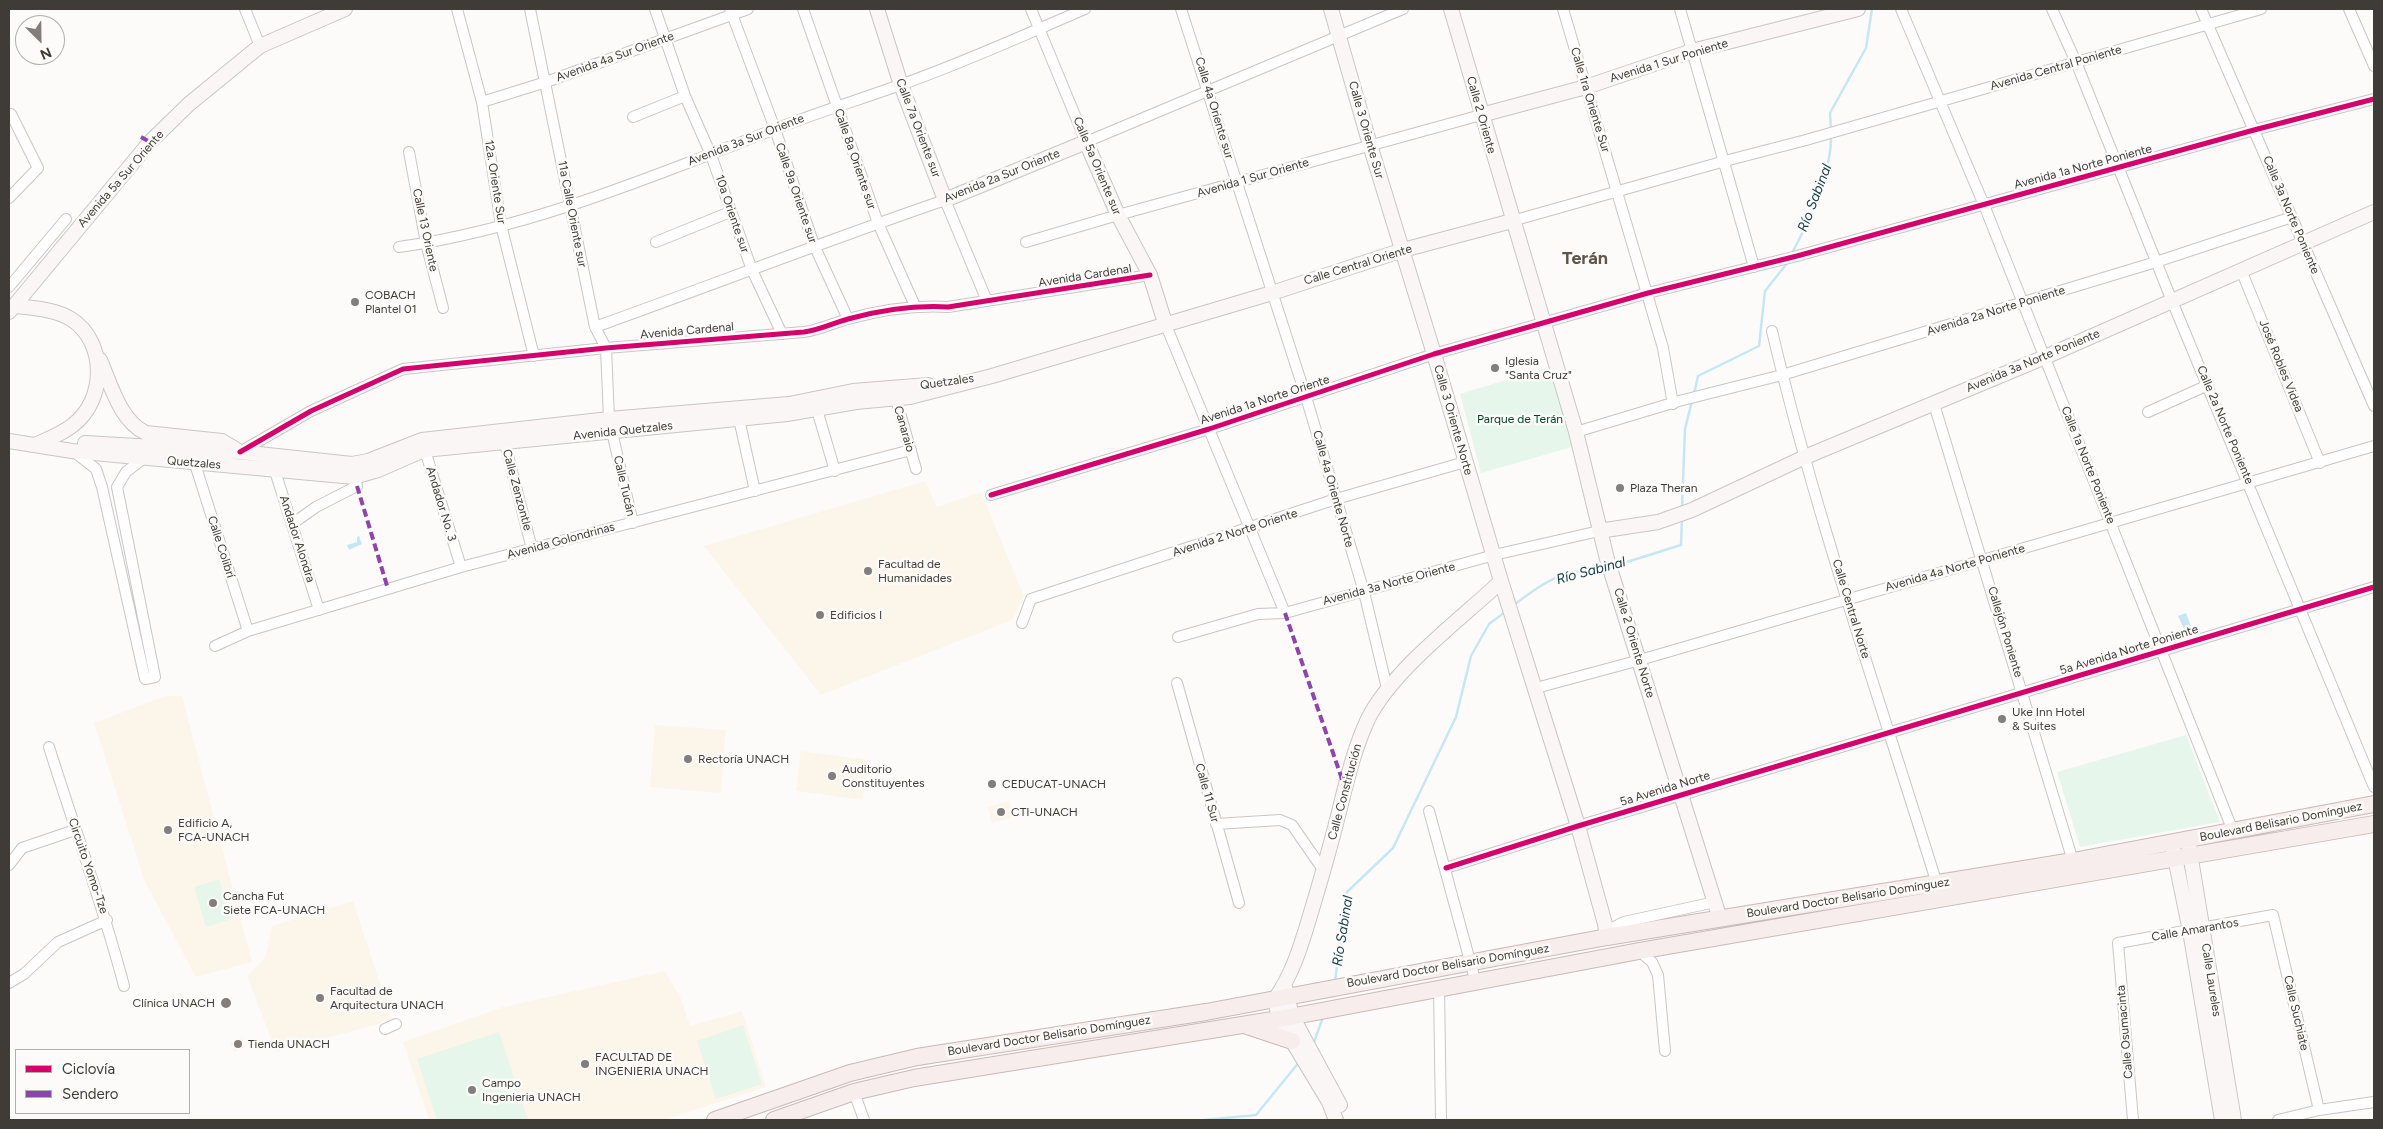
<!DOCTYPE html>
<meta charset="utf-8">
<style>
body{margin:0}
#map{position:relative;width:2383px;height:1129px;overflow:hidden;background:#fcfbfa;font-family:Figtree,sans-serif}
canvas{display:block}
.frame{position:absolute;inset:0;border:10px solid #3f3b37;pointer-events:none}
.legend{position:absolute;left:15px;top:1049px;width:175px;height:65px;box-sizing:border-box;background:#fdfbf9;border:1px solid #b1aeab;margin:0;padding:6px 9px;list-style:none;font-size:15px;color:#3f3b37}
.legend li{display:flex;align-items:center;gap:10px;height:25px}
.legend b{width:25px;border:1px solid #b1aeab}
.north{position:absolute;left:15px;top:15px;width:50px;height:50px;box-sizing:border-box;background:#fdfbf9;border:1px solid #b1aeab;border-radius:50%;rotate:157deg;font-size:14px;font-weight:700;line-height:20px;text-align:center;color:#3f3b37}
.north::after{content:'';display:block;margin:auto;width:18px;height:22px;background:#817e7b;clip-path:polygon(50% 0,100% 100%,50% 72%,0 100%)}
</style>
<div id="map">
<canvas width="2383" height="1129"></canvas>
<div class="frame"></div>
<ul class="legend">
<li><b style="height:6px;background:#d6006c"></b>Ciclovía</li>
<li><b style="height:6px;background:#8e44ad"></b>Sendero</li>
</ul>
<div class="north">N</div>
</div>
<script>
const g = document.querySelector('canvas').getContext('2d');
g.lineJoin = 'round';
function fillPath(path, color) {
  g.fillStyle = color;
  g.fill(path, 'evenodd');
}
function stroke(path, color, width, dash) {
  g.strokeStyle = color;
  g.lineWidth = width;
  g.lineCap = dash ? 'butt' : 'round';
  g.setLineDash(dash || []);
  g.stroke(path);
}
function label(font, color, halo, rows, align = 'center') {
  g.font = font + ' Figtree,sans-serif';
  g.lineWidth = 5;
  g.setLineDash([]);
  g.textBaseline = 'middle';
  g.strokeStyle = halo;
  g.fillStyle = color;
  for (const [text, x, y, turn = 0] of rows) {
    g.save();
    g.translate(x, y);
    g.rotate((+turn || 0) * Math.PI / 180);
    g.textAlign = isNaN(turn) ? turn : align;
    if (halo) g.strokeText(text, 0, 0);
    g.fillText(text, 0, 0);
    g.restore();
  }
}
fillPath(new Path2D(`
 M925 481 937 507 981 492 1024 596 1012 620 821 695 704 546Z
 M165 696H182L252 962 196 977 145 882 94 723Z
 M655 725 726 730 721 793 650 787Z
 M801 751 868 760 863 800 796 791Z
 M1009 801 1014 817 992 823 988 807Z
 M353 901 392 1020 276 1052 247 976 265 958 272 926Z
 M665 971 681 999 690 1026 742 1011 766 1087 664 1120H429L403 1042 503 1007Z
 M242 1037 246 1047 234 1052 230 1042Z`), '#fcf5ea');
fillPath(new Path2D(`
 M1552 366 1572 447 1481 473 1460 394Z
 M2186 735 2220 822 2080 847 2057 772Z
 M219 879 232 919 206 927 194 887Z
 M743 1025 762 1084 716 1099 697 1041Z
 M499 1032 528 1120H437L417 1059Z`), '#e7f6eb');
fillPath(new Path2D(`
 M359 536 362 544 349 550 347 545 357 542V537Z
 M2186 613 2191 626 2184 629 2178 616Z`), '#c6e7f2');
stroke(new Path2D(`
 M1831 130 1830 113 1866 48 1872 9
 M1791 255C1808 224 1832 170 1831 136
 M1694 394 1698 376 1759 346 1765 291 1788 262
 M1682 508 1685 429 1692 401
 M1614 566 1681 545 1682 518
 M1514 605C1531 592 1553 575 1575 572 1586 571 1595 572 1606 569
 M1335 981 1347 892 1393 848 1456 717 1471 656 1489 624 1505 612
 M1313 1045 1323 1017
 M1204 1120 1256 1115 1300 1061`), '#c6e7f2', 2.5);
const street = new Path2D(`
 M245 9 260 46
 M457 9 482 102 501 225 534 356
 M530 9 595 327 606 348 609 419 633 523
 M655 9 685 96 711 155 752 270 782 334
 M730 9 775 129 814 245 848 319
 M803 9 878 223 915 306
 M1031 9 1086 142 1403 9
 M1181 9 1306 397 1364 592 1387 688
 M1563 9 1663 348 1673 404
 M1680 9 1754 267
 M1901 9 1984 205 2233 831
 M2052 9 2076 62 2172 301 2374 787
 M2201 9 2374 406
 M2349 9 2374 66
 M482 102 546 82 748 9
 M9 116 11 114 38 168 9 198
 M633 117 685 96
 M409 152 426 243 443 308
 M1512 221 1725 161 1806 140 2261 9
 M656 242 730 212
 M1026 242 1118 215 1481 115
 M399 247C532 228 658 174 783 126 822 111 861 99 900 85 963 63 1024 35 1085 9
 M2241 270 2320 463
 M9 287 66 219
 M1165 323 1285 613
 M595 327C712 285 828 240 945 200L987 301
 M1772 331C1816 518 1880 700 1937 884
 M894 392 916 469
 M815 403 835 471
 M1934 404 2073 861
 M2148 412 2208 385
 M739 419 755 491
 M1576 432 1679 401 1782 375 2156 262 2292 217
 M503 436 532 549
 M423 444 461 567
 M73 451 96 469 102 487 145 679 155 677 117 487 126 472 144 458
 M240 452 311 411 403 369 606 348 804 332C820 330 833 323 848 319 881 310 914 305 948 307L1150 275
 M195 464 248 631
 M274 468 319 610
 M991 495 1209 429 1434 354 1648 293 1797 256 2254 130 2374 99
 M292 524 316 507 357 486 353 472
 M1022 623 1031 599 1336 499 1465 462
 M1178 637 1258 614 1285 613 1494 555 1599 531
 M215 646 248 631 461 567 911 450
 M1177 683 1239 903
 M1536 688 1640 660 2374 446
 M49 747C74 827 103 905 124 986
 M1429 811 1476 983
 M1216 824 1280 820 1292 825 1324 871
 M9 865 22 848 75 830
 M1446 868 1578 826 2374 587
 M1607 937 1612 928 1624 922 1715 902
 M1639 951 1652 962 1658 975 1665 1051
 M9 983 24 974 58 942 107 920
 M1439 989 1441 1120
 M385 1029 396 1024
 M854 1092 864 1120
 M2133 1120 2118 943 2273 915 2319 1110
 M2278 1120 2319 1110 2374 1102`);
const secondary = new Path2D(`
 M877 9 901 85 945 200 1086 142 1118 215 1150 275 1165 323
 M1331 9 1370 145 1434 354 1501 581 1578 826 1605 924 1607 937
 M1451 9 1576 432 1607 559 1720 919
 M1481 115 1586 87 1692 51 1858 9
 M15 306C32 308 55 309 71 319 107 342 106 400 73 425 62 434 48 439 35 445
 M9 312 150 142 189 104 260 46 345 9
 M100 360C111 385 120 421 146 433L222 441 237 450
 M9 441 72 451 354 477 378 470 424 450 787 414 856 402 910 397 992 376 1272 293 1403 250 1512 221
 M85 443 240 452 352 464 368 461 422 440 609 419 789 404 853 391 928 385
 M1599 531 1658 522 1692 510 1805 457 2045 357 2374 212
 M2189 847 2234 1120
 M2173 848 2190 931 2222 1120
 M1285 987 1292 1016 1340 1105
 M1336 1120 1329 1102 1279 1019 1275 999C1292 975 1301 946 1309 919 1320 883 1330 848 1339 812 1347 780 1354 749 1368 719 1392 671 1457 622 1497 585`);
const primary = new Path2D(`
 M1247 1026 1292 1041
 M715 1120 850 1073 917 1057 1206 1012 1607 937 2073 861 2374 804
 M774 1120 854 1092 914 1078 1279 1019 1639 951 2374 824`);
stroke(street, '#c9c6c4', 12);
stroke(secondary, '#c9c6c4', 16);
stroke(primary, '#c9bab8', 18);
stroke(street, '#fffefe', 10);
stroke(secondary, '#faf6f6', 14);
stroke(primary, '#f6edec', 16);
stroke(new Path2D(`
 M141 137 150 142
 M357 486 388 589
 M1285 613 1344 785`), '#8e44ad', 4, [8, 4]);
stroke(new Path2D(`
 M240 452 311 411 403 369 606 348 804 332C820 330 833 323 848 319 881 310 914 305 948 307L1150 275
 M991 495 1209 429 1434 354 1648 293 1797 256 2254 130 2374 99
 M1446 868 1578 826 2374 587`), '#d6006c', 5);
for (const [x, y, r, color] of [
 [355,302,5,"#817e7b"],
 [1495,368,5,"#817e7b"],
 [1620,488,5,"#817e7b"],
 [868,571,5,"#817e7b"],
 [820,615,5,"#817e7b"],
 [2002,719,5,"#817e7b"],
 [688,759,5,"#817e7b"],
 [832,776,5,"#817e7b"],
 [992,784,5,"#817e7b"],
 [1001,812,5,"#817e7b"],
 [168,830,5,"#817e7b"],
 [213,903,5,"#817e7b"],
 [320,998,5,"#817e7b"],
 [226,1003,6,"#817e7b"],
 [238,1044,5,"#817e7b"],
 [585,1064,5,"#817e7b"],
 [472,1090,5,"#817e7b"]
]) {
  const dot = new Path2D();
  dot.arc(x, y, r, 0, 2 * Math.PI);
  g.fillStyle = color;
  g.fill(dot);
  stroke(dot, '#fdfbf9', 2);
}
label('12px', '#3f3b37', '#fdfbf9', [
 ["Avenida 4a Sur Oriente",615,57,-20],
 ["Avenida 1 Sur Poniente",1669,61,-17],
 ["Avenida Central Poniente",2056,68,-16],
 ["Calle 1ra Oriente Sur",1590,100,73],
 ["Calle 4a Oriente sur",1214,108,73],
 ["Calle 2 Oriente",1481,115,74],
 ["Calle 7a Oriente sur",918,128,69],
 ["Calle 3 Oriente Sur",1366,130,74],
 ["Avenida 3a Sur Oriente",746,140,-21],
 ["Calle 8a Oriente sur",855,159,71],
 ["Calle 5a Oriente sur",1097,166,67],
 ["Avenida 1a Norte Poniente",2083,167,-15],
 ["Avenida 2a Sur Oriente",1002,176,-22],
 ["Avenida 1 Sur Oriente",1253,178,-16],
 ["Avenida 5a Sur Oriente",121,179,-49],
 ["12a. Oriente Sur",495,182,81],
 ["Calle 9a Oriente sur",796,193,71],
 ["11a Calle Oriente sur",572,214,79],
 ["10a Oriente sur",732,214,71],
 ["Calle 3a Norte Poniente",2291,215,67],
 ["Calle 13 Oriente",425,230,78],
 ["Calle Central Oriente",1358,265,-17],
 ["Avenida Cardenal",1085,276,-9],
 ["Avenida 2a Norte Poniente",1996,311,-17],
 ["Avenida Cardenal",687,331,-5],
 ["Avenida 3a Norte Poniente",2033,361,-23],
 ["José Robles Videa",2281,366,68],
 ["Quetzales",947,382,-8],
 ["Avenida 1a Norte Oriente",1265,400,-18],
 ["Calle 3 Oriente Norte",1453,420,74],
 ["Calle 2a Norte Poniente",2225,425,67],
 ["Canaraio",904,429,74],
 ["Avenida Quetzales",623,431,-6],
 ["Quetzales",194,463,5],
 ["Calle 1a Norte Poniente",2088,465,68],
 ["Calle Tucán",624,486,77],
 ["Calle 4a Oriente Norte",1333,489,74],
 ["Calle Zenzontle",517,490,75],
 ["Andador No. 3",441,504,73],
 ["Avenida 2 Norte Oriente",1235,533,-18],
 ["Andador Alondra",297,539,72],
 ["Avenida Golondrinas",561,541,-15],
 ["Calle Colibrí",221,547,72],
 ["Avenida 4a Norte Poniente",1955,568,-16],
 ["Avenida 3a Norte Oriente",1389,584,-15],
 ["Calle Central Norte",1851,609,73],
 ["Callejón Poniente",2005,632,73],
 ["Calle 2 Oriente Norte",1634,643,73],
 ["5a Avenida Norte Poniente",2129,650,-17],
 ["5a Avenida Norte",1665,789,-17],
 ["Calle Constitución",1345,792,-75],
 ["Calle 11 Sur",1207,793,74],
 ["Boulevard Belisario Domínguez",2281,822,-11],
 ["Circuito Yomo-Tze",88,866,71],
 ["Boulevard Doctor Belisario Domínguez",1848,898,-9],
 ["Calle Amarantos",2195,930,-10],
 ["Boulevard Doctor Belisario Domínguez",1448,966,-10],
 ["Calle Laureles",2211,980,81],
 ["Calle Suchiate",2296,1013,77],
 ["Calle Osumacinta",2125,1032,-95],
 ["Boulevard Doctor Belisario Domínguez",1049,1036,-9]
]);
label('12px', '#3f3b37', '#fdfbf9', [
 ["COBACH",365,295],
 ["Plantel 01",365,309],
 ["Iglesia",1505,361],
 ["\"Santa Cruz\"",1505,375],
 ["Plaza Theran",1630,488],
 ["Facultad de",878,564],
 ["Humanidades",878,578],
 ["Edificios I",830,615],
 ["Uke Inn Hotel",2012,712],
 ["& Suites",2012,726],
 ["Rectoría UNACH",698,759],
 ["Auditorio",842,769],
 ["Constituyentes",842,783],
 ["CEDUCAT-UNACH",1002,784],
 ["CTI-UNACH",1011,812],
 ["Edificio A,",178,823],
 ["FCA-UNACH",178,837],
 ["Cancha Fut",223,896],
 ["Siete FCA-UNACH",223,910],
 ["Facultad de",330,991],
 ["Arquitectura UNACH",330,1005],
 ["Clínica UNACH",215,1003,"right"],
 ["Tienda UNACH",248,1044],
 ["FACULTAD DE",595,1057],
 ["INGENIERIA UNACH",595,1071],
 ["Campo",482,1083],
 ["Ingenieria UNACH",482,1097]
], 'left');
label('12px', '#004425', '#fdfbf9', [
 ["Parque de Terán",1520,419]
]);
label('italic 14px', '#16404c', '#fdfbf9', [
 ["Río Sabinal",1815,198,-69],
 ["Río Sabinal",1591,571,-15],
 ["Río Sabinal",1343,931,-81]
]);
label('bold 18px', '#5f554c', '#fdfbf9', [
 ["Terán",1585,259]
]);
</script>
